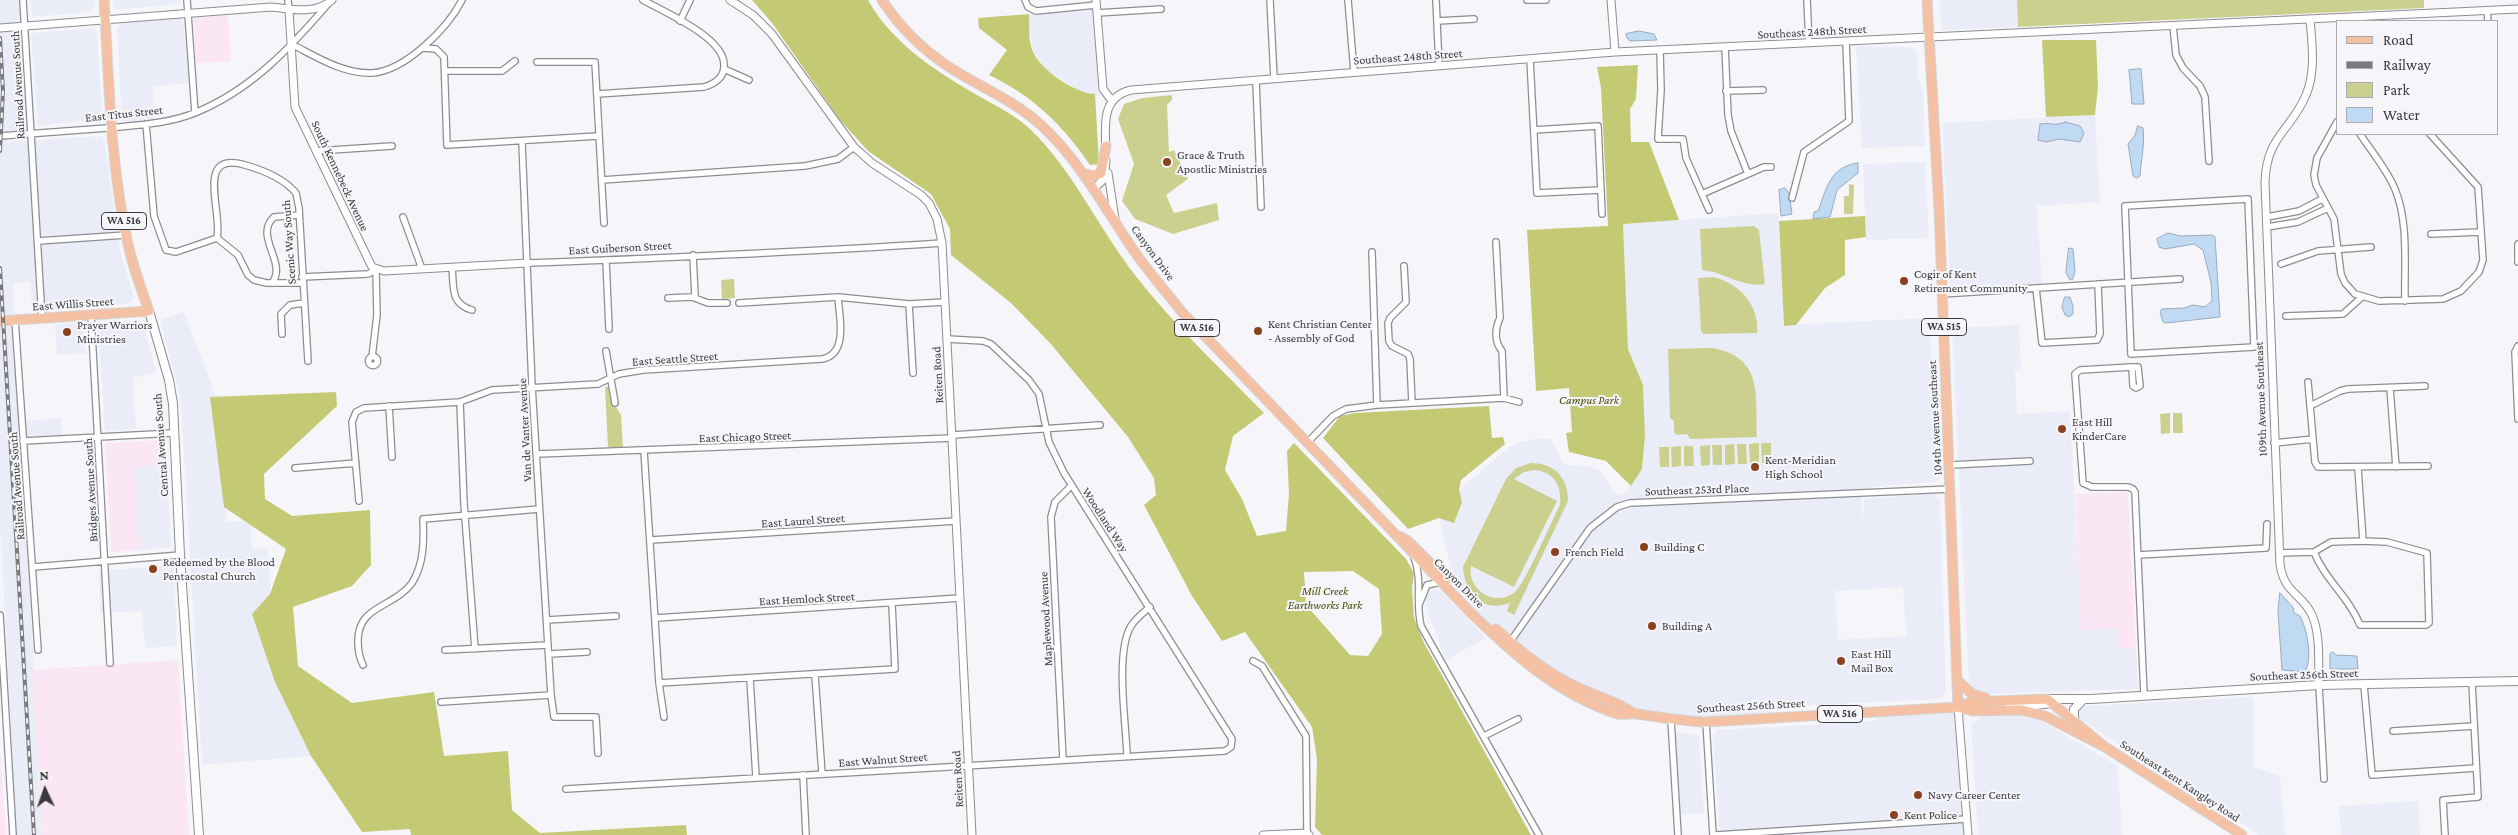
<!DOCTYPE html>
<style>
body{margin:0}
#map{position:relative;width:2518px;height:835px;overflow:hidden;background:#f6f6fa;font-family:"Crimson Pro",serif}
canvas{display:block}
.legend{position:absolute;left:2336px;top:20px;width:162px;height:115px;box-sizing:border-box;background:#f6f6fa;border:1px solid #aaabae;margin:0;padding:6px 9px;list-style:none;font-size:15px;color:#393a3b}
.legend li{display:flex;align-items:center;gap:10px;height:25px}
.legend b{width:25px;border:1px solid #aaabae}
.north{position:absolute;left:20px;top:765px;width:50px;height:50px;-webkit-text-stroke:4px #f6f6fa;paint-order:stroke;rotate:357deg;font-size:14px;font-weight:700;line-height:20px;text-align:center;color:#393a3b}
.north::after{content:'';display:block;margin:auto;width:18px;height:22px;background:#393a3b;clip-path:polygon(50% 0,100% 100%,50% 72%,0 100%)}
</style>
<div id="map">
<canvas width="2518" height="835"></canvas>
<ul class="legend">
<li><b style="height:6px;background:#f4c1a4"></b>Road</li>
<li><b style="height:6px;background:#7a7a7c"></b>Railway</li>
<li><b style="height:14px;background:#cbd08e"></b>Park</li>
<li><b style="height:14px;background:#c0daf3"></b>Water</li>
</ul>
<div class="north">N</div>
</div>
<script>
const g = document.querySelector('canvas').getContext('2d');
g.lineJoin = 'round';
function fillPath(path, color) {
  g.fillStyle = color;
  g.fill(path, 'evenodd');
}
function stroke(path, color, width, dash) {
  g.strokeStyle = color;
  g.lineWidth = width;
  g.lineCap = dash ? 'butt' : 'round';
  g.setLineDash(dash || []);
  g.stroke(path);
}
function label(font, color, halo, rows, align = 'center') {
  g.font = font + ' "Crimson Pro",serif';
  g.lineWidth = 4;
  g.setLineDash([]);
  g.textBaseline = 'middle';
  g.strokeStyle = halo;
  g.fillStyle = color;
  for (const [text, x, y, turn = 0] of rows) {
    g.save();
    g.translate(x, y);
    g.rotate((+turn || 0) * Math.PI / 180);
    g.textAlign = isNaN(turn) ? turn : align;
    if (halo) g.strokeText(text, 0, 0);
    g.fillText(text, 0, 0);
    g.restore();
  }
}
fillPath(new Path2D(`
 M0 0H23L30 134 8 136 7 142 102 136 105 143 121 255 134 297 132 301 125 304 32 311 30 282 13 284 43 835H17L0 524Z
 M31 0H95V7L90 12 32 17Z
 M113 0H180V4L114 10Z
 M1940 0H2017L2018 27 1944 30 1941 26Z
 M1093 10 1099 95 1084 94 1045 69 1032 49 1029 14Z
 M180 18 183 21 189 83 153 86 155 121 122 124 117 28 122 22Z
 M93 28 97 32 102 114 100 119 38 126 31 33Z
 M1856 46 1911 47 1917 51 1918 79 1923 90 1925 146 1862 148Z
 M2095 115 2100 202 2037 206 2042 284 1950 289 1942 123Z
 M1925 162 1929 238 1866 240 1863 164Z
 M1778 213 1784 325 1929 318 1940 479 1934 482 1870 487V493L1861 494 1863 521 1864 499 1934 494 1940 500 1946 692 1939 699 1773 707V718L1671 720 1612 708 1593 701 1539 670 1458 597 1437 509 1509 447 1520 442 1536 439H1551L1564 465 1588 466 1600 471 1614 492 1622 496 1633 484 1642 469 1645 436 1643 385 1628 349 1623 224ZM1903 587 1906 636 1838 640 1835 591Z
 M184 312 219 405 226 522 250 521 252 549 268 548 275 682 311 756 202 765 181 401 160 320Z
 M135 322 144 327 156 372 133 378 136 429 105 431 98 325Z
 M82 323 86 353 57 355 55 324Z
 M2019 325 2021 369 2015 370 2017 414 2070 411 2081 630 2118 628 2119 649 2136 648 2138 689 1983 694 1978 693 1969 684 1952 328Z
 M61 418 62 435 27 437 26 421Z
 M167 465 171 547 141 550V537H138L134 467Z
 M171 565 174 569 177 646 145 648 142 611 100 613 99 571Z
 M1432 588 1442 592 1486 638 1446 660 1427 610 1426 595Z
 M2253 697 2254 767 2280 776 2285 835H2260L2078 718V712L2085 706Z
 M1958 707 1968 835H1720L1713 737 1717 730 1876 721 1875 712Z
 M2020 715 2038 719 2118 766 2122 835H1978L1971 724 1982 717Z
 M1674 732 1699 735 1704 813 1679 815Z
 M2418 801 2420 835H2341L2339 806Z`), '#eaecf8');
fillPath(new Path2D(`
 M228 15 231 61 196 63 194 18Z
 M161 440 166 448 167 465 134 468 138 537H141V550L111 552 105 443Z
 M2128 492 2136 648 2119 649 2117 628 2081 630 2075 494Z
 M178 660 189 835H43L32 670Z
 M0 753 6 829V835H0Z`), '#fbe6f4');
fillPath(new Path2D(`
 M2017 0H2424V8L2018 27Z
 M1172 95V100L1167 105 1169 152 1174 150 1188 179 1166 195 1174 213 1217 203 1219 220 1173 234 1135 219 1122 201 1134 164 1118 119 1124 104 1142 98Z
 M1849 184 1854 185 1853 214H1844V196H1849Z
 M1754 226 1759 230 1765 284C1742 288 1725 272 1702 270L1700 229Z
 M1713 277C1739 283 1760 305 1757 333L1704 334 1701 331 1698 278Z
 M734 279 735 298 722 299 721 280Z
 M1713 348C1764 358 1755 395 1757 437L1690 439 1687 434 1677 435 1674 432V421L1670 418 1668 349Z
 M612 386 614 404 621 415 623 447H608L605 387Z
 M2170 413V433L2161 434 2160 414Z
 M2173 413H2182L2183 433H2173Z
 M1759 443V463L1750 464 1749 444Z
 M1761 443H1771V463H1762Z
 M1734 444 1735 464 1725 465V445Z
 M1737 444H1746L1747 464H1738Z
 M1710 445V465L1701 466 1700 446Z
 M1712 445H1722V465H1713Z
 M1681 446V466L1672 467 1671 447Z
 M1684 446H1693L1694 466H1684Z
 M1659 447H1669V467H1660Z
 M1531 463C1554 463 1568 477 1568 501L1514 615 1507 611 1510 603C1481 613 1465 594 1463 567L1506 479 1516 468ZM1535 470C1555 472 1562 487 1560 505 1552 520 1525 584 1515 592 1495 608 1467 590 1471 566L1514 587 1557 501 1514 479 1524 472Z`), '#cbd08e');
fillPath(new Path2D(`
 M752 0H868C893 45 940 74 984 99 1005 111 1020 118 1037 136 1076 177 1100 230 1135 275 1173 324 1220 368 1264 413L1233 436 1225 470 1242 499 1257 536 1286 531 1289 494 1287 451 1294 443 1406 559 1414 573 1412 588 1414 618 1424 643 1531 835H1322L1315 827 1317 759 1312 727 1245 632 1222 641 1192 596 1144 505 1156 495 1154 478 1128 437 1050 343 1011 303 951 255 950 229 931 194 868 151 840 120 772 23ZM1353 571 1379 589 1382 634 1368 656 1350 655 1306 605 1304 572Z
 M1029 14C1030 25 1028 39 1032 49 1038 69 1076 94 1095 94L1099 164 1090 165C1063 125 1033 96 989 75L1007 50 979 28 978 18Z
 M2042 40H2096L2098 87 2095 115 2046 117Z
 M1638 65 1636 99 1630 109 1631 142H1649L1679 220 1623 224 1628 349 1643 385 1645 436 1642 469 1631 486 1606 461 1569 452 1566 433 1572 432 1569 388 1536 391 1527 230 1608 226 1601 88 1597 67Z
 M1865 216 1866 237 1845 240V275L1825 288 1796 325 1784 326 1779 221Z
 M336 392 337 406 264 474 265 499 292 516 370 510 371 565 352 586 293 607 298 666 352 703 434 692 444 756 508 751 512 810 540 833 686 825 687 835H411L410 829 362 832 311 756 275 682 252 614 270 594 286 549 224 507 210 397Z
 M1489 406 1492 438 1503 437 1505 444 1461 480 1459 490 1462 502 1454 523 1439 518 1408 529 1323 438 1340 416 1355 413Z`), '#c4ca74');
const water = new Path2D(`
 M1639 31 1654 34 1657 40 1630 41 1627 38 1626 34Z
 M2141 69 2144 104H2132L2129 70Z
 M2065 122 2080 126 2084 133 2080 142 2059 139 2046 142 2038 140 2040 124C2050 122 2055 127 2065 122Z
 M2138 126 2143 128C2145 144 2141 160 2140 176L2137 178 2133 176 2128 144 2135 135Z
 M1858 163V173L1837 190 1830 217 1813 219 1814 212 1818 211C1827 187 1830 167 1858 163Z
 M1785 188 1789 193 1792 214 1781 216 1779 190Z
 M2168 233 2181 236 2212 235 2215 237 2220 317 2166 323 2163 322 2160 312 2162 309 2184 308 2193 305 2205 307 2212 301 2211 282 2203 250 2194 244 2165 249 2159 247 2157 239Z
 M2069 248 2073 249 2075 271 2073 279 2070 280 2066 273Z
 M2065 297H2070L2073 306V314L2069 317 2065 315 2062 307Z
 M2280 593 2293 607 2294 613 2300 616C2307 629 2313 658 2305 672L2282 670 2278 612Z
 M2333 652 2336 655 2357 656 2358 669H2330V654Z`);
fillPath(water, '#c0daf3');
stroke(water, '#98aabc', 1);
const minor = new Path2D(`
 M23 0 42 319
 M187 0 195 113
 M288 0 289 10
 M1025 0 1028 7 1036 11 1096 5
 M1270 0 1274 78
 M1348 0 1354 72
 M1436 0 1439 66
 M1527 0H1546
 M1807 0 1809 43
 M2487 10 2488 21
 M1097 13 1161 9
 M680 21 690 0
 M1437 21 1474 19
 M2173 26 2176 55 2183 68 2200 86 2205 97 2209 161
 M293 45C317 57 343 74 372 73 405 71 448 28 462 0
 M1725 47 1728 115 1731 131 1748 174
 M423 48 436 49 444 57 447 145 598 136
 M1660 50 1661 90 1658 139H1683L1686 158 1709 210
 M1530 59 1537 193 1601 190
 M537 62H595L604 223
 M724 69 749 80
 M445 71H502L515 61
 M1256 81 1261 207
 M1726 91 1763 90
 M597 94 704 87C714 84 724 78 724 66 726 38 664 12 643 0
 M2337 122 2317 158 2314 175 2316 185 2334 219 2341 274 2345 283 2355 294 2379 301 2443 299 2461 291 2479 272 2483 260 2478 187 2430 134
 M146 124 154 216 166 250 176 252 217 238C223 212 194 150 245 165 263 170 284 179 296 193L299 208 308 361
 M1534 130 1598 126 1602 214
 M2360 134C2372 152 2387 170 2395 189 2409 223 2404 265 2405 301
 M0 136C36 133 71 131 107 128 137 125 169 124 197 112 252 89 290 48 328 4
 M522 142 532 386 551 695 554 717H596L598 753
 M316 151 392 146
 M602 180 805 166 838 159 854 147
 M1702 194 1764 167H1771
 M1792 198 1804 152 1849 121 1846 41
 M2248 199 2254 347 2131 354 2125 206Z
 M403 217 422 269
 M2267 217 2299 211 2322 199
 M2267 227 2298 222 2328 208
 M2431 234 2481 232
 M217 238 238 255 248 275 254 280 267 283H302
 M38 241 126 235
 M1496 242 1500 318C1495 328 1494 342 1502 351L1504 398
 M2518 244V262
 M1372 252 1377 405
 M693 255 695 297
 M606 260 609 329
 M528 263C666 258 804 252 942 243
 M2281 264 2318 251 2371 247
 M1404 266 1406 302 1390 318 1388 323 1389 341 1392 346 1408 354 1410 359 1412 403
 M452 267C454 287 450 304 472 310
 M302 277 368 274 376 270
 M272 283C288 263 253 236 274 217L299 215
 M2036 288 2042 343 2097 340 2100 334 2098 284
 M1942 294 2180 279
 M668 298 692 297 708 303H727
 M739 303 838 297
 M909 304 913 373
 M91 315 110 663
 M2286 316 2343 314 2362 297
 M15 320 38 650
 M282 334 281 314 290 305 304 303
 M2518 346 2515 352 2518 419
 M606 351 615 403
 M368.5 361a4.5 4.5 0 1 1 9 0a4.5 4.5 0 1 1-9 0Z
 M372 357 377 315 376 270
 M2132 367 2133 386 2136 388 2140 386 2138 367H2132L2080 370 2075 374 2083 483 2092 487H2128L2133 489 2135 492 2144 695
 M2308 382 2315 462 2318 467 2428 466
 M2390 388 2396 467
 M460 402 464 504 475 649
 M389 406 392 457
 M2310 406 2340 391 2348 389 2425 386
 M953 435 1100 425
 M23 441 174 433
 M1308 442 1333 416 1346 409 1377 405 1504 398 1519 402
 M2274 443 2313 439
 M644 451 659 683 664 717
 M537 454 953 438
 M1950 465 2030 461
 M295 468 356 463
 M2358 468 2363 541
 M359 501 352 422 356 412 364 408 460 402 492 390 598 384 619 374 643 370 822 359C849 354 839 316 838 297L909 304 945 302
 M651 540 956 521
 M2279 553 2314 552 2331 542 2363 541 2387 542 2427 553 2429 623 2426 625H2360C2349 597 2325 580 2314 552
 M2138 555 2266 548 2267 524
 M1414 557C1423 581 1415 601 1421 626L1539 835
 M33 567 180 555
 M1419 605 1427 585 1441 582
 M0 615 13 835
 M656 618 960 598
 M547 620 616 616
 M1510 642 1590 528 1617 507 1630 503 1951 489
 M445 650 548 645
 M549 654 587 652
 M1253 661 1262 666 1306 736 1307 833
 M363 665C359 657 358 651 358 642 357 605 394 608 412 583 424 564 424 541 423 519L539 509
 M815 675 822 774
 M750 679 756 777
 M659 683 895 669 892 604
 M2319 685 2324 779
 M2364 685 2372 775 2476 768
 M441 702 551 695
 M1671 720 1678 835
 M1706 722 1713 835
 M2393 731 2474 726
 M1484 736 1518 719
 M1127 755C1126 724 1115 652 1131 626 1136 618 1143 613 1150 607
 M1063 759 1051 517 1055 502 1071 486
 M803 775 806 835
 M566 789 1225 751 1231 747 1232 739 1064 473 1049 442 1039 394 1029 380 991 344 983 341 947 339
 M1716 835 1967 819
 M2445 835 2443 800 2478 797 2472 683`);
const tertiary = new Path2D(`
 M730 0 753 15 772 34 854 147 872 163 921 195 929 203 937 219 942 243 972 835
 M1096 0 1103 89 1112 101
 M1611 0 1615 52
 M289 10 295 107 372 267 384 271 528 263
 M2310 19C2312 43 2316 72 2306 95 2291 131 2266 136 2265 183L2280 564C2284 594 2302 593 2312 615 2321 636 2318 663 2319 685
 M0 28 271 7C293 9 314 15 332 0
 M1106 150C1105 126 1101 97 1131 90L1615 52 2518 9
 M1108 173 1115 219
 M1093 190 1104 179 1106 161
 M1958 707 1968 835
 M1263 835 1307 833 1309 835`);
const secondary = new Path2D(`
 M149 311 169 380 173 404 180 555 199 835
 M2047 699H2091L2319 685 2518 681
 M2009 708 2052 703
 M2074 722V709L2081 702`);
const primary = new Path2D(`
 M882 0C899 26 922 49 949 67 980 87 1014 100 1042 126 1078 159 1103 205 1130 245 1145 268 1164 289 1181 311L1468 610C1512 653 1558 695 1618 714 1624 715 1631 713 1637 714 1660 717 1682 721 1706 722L1958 707 1971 702 2047 699 2105 747
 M1927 0 1939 208 1958 707
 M1082 173 1094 176 1101 173 1106 146
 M0 321 149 311C140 286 131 261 126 235 110 158 109 78 104 0
 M1399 536 1408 541 1446 579
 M1496 629C1520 651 1545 672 1575 686 1595 696 1617 701 1635 714
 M1957 680 1972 694 1986 698
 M1958 707 1972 711 2022 710 2045 716 2105 747 2242 835`);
stroke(minor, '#8d8d91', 8);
stroke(tertiary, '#8d8d91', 9);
stroke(secondary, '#8d8d91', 10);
stroke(primary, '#d3d4d4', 11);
stroke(minor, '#fff', 5.5);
stroke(tertiary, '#fff', 7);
stroke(secondary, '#fff', 8);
stroke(primary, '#f4c1a4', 9);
const rail = new Path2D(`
 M0 151 3 91 0 38
 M0 268 34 835`);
stroke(rail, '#7a7a7c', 4);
stroke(rail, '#f6f6fa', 2, [5.5]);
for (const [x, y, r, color] of [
 [1167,162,5,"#89411f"],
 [1904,281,5,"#89411f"],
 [1258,331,5,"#89411f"],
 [67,332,5,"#89411f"],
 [2062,429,5,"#89411f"],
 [1755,467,5,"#89411f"],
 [1644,547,5,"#89411f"],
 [1555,552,5,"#89411f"],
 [153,569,5,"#89411f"],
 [1652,626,5,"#89411f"],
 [1841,661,5,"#89411f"],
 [1918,795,5,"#89411f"],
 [1894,815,5,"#89411f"]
]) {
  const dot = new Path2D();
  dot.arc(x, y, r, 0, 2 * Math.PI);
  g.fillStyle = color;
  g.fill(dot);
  stroke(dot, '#f6f6fa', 2);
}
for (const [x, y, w] of [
 [124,221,45],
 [1944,327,45],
 [1197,328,45],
 [1840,714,45]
]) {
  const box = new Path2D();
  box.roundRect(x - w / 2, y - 8.5, w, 17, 4);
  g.fillStyle = '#f6f6fa';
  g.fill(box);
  stroke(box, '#393a3b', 1);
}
label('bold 11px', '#393a3b', null, [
 ["WA 516",124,221],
 ["WA 515",1944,327],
 ["WA 516",1197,328],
 ["WA 516",1840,714]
]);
label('12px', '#393a3b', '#f6f6fa', [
 ["Southeast 248th Street",1812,32,-3],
 ["Southeast 248th Street",1408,57,-4],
 ["Railroad Avenue South",18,85,-93],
 ["East Titus Street",124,114,-6],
 ["South Kennebeck Avenue",340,176,65],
 ["Scenic Way South",289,242,-94],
 ["East Guiberson Street",620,248,-3],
 ["Canyon Drive",1153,253,54],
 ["East Willis Street",73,304,-4],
 ["East Seattle Street",675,359,-4],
 ["Reiten Road",938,375,-93],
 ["109th Avenue Southeast",2261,399,-92],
 ["104th Avenue Southeast",1935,418,-93],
 ["Van de Vanter Avenue",525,430,-93],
 ["East Chicago Street",745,437,-2],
 ["Central Avenue South",161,445,-94],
 ["Railroad Avenue South",17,486,-94],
 ["Bridges Avenue South",91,490,-93],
 ["Southeast 253rd Place",1697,490,-2],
 ["Woodland Way",1105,520,57],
 ["East Laurel Street",803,521,-4],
 ["Canyon Drive",1459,583,45],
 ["East Hemlock Street",807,599,-3],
 ["Maplewood Avenue",1046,619,-93],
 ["Southeast 256th Street",2304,675,-2],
 ["Southeast 256th Street",1751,706,-3],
 ["East Walnut Street",883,760,-4],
 ["Reiten Road",958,779,-93],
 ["Southeast Kent Kangley Road",2180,781,33]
]);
label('12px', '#393a3b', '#f6f6fa', [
 ["Grace & Truth",1177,155],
 ["Apostlic Ministries",1177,169],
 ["Cogir of Kent",1914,274],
 ["Retirement Community",1914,288],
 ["Kent Christian Center",1268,324],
 ["- Assembly of God",1268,338],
 ["Prayer Warriors",77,325],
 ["Ministries",77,339],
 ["East Hill",2072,422],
 ["KinderCare",2072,436],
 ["Kent-Meridian",1765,460],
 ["High School",1765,474],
 ["Building C",1654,547],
 ["French Field",1565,552],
 ["Redeemed by the Blood",163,562],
 ["Pentacostal Church",163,576],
 ["Building A",1662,626],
 ["East Hill",1851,654],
 ["Mail Box",1851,668],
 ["Navy Career Center",1928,795],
 ["Kent Police",1904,815]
], 'left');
label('italic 12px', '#474a06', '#f6f6fa', [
 ["Campus Park",1589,400],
 ["Mill Creek",1325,591],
 ["Earthworks Park",1325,605]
]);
</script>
